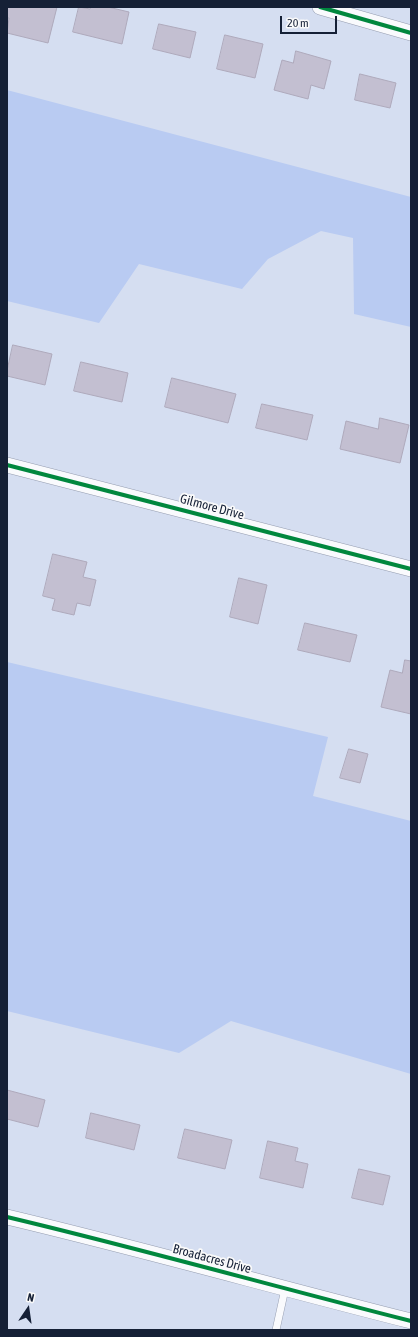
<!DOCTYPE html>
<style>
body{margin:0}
#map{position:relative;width:418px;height:1337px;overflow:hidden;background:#d5def1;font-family:"Asap Condensed",sans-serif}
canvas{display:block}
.frame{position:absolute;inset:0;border:8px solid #152036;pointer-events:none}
.north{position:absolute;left:8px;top:1289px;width:40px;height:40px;-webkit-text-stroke:3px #fafafa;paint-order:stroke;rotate:13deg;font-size:11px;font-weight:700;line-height:16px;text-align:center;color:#152036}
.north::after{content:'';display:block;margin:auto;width:14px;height:18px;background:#152036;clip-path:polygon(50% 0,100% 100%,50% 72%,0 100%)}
.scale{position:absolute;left:280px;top:16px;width:57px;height:18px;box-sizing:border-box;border:2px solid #152036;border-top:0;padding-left:5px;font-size:12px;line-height:14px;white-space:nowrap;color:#152036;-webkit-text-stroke:3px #fafafa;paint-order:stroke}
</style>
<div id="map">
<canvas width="418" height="1337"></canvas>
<div class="frame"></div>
<div class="north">N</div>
<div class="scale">20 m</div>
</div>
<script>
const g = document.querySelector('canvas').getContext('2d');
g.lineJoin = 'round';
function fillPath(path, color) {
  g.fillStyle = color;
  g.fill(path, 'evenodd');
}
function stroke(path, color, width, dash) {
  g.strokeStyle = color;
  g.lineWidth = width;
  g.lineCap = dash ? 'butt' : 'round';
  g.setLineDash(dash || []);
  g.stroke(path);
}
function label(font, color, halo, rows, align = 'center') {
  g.font = font + ' "Asap Condensed",sans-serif';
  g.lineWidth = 3.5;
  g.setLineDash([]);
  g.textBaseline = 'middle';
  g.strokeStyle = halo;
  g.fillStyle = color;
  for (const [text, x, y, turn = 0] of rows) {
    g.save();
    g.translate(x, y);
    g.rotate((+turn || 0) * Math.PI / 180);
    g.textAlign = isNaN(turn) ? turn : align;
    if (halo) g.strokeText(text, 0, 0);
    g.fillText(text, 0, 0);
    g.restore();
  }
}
fillPath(new Path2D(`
 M7 90 411 197V327L354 314 353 238 321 231 268 259 242 289 139 264 99 323 7 301Z
 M7 662 328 737 313 796 411 821V1074L231 1021 179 1053 7 1011Z`), '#b9cbf2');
const building = new Path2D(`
 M7 7H57L48 43 7 33 9 18H7Z
 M79 7 90 9 91 7H108L129 12 122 44 73 32Z
 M159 24 196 32 190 58 153 49Z
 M225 35 263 44 255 78 217 69Z
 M296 51 331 61 324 89 311 85 308 99 274 90 282 60 293 63Z
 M360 74 396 83 390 108 355 100Z
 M13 345 52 354 45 385 7 376V371Z
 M81 362 128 373 122 402 74 391Z
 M172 378 236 394 228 423 165 407Z
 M262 404 313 415 307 440 256 428Z
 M380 418 409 425 400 463 340 449 346 421 378 429Z
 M53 554 87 562 83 577 96 580 90 606 77 603 74 615 52 610 55 599 43 596Z
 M239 578 267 585 258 624 230 617Z
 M305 623 357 635 350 662 298 650Z
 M405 660 411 661V714L381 707 390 670 402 673Z
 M349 749 368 754 360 783 340 778Z
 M7 1090 45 1100 38 1127 7 1119Z
 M91 1113 140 1125 134 1150 86 1138Z
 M185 1129 232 1140 225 1169 178 1158Z
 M268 1141 298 1148 295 1161 308 1164 303 1188 260 1178Z
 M359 1169 390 1176 383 1205 352 1198Z`);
fillPath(building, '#c3bfd1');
stroke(building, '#aea9bb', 1);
const service = new Path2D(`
 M276 1330 285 1289`);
const minor = new Path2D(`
 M320 7 411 33
 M7 465 411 569
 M7 1217C142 1249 276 1287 411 1321`);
stroke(service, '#959db0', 8);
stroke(minor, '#959db0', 16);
stroke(service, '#f9fafd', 7);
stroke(minor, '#f9fafd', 15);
stroke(new Path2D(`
 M320 7 411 33
 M7 465 411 569
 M7 1217C142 1249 276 1287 411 1321`), '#00873e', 4);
label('13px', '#152036', '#fafafa', [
 ["Gilmore Drive",212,507,15],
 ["Broadacres Drive",212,1259,15]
]);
</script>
